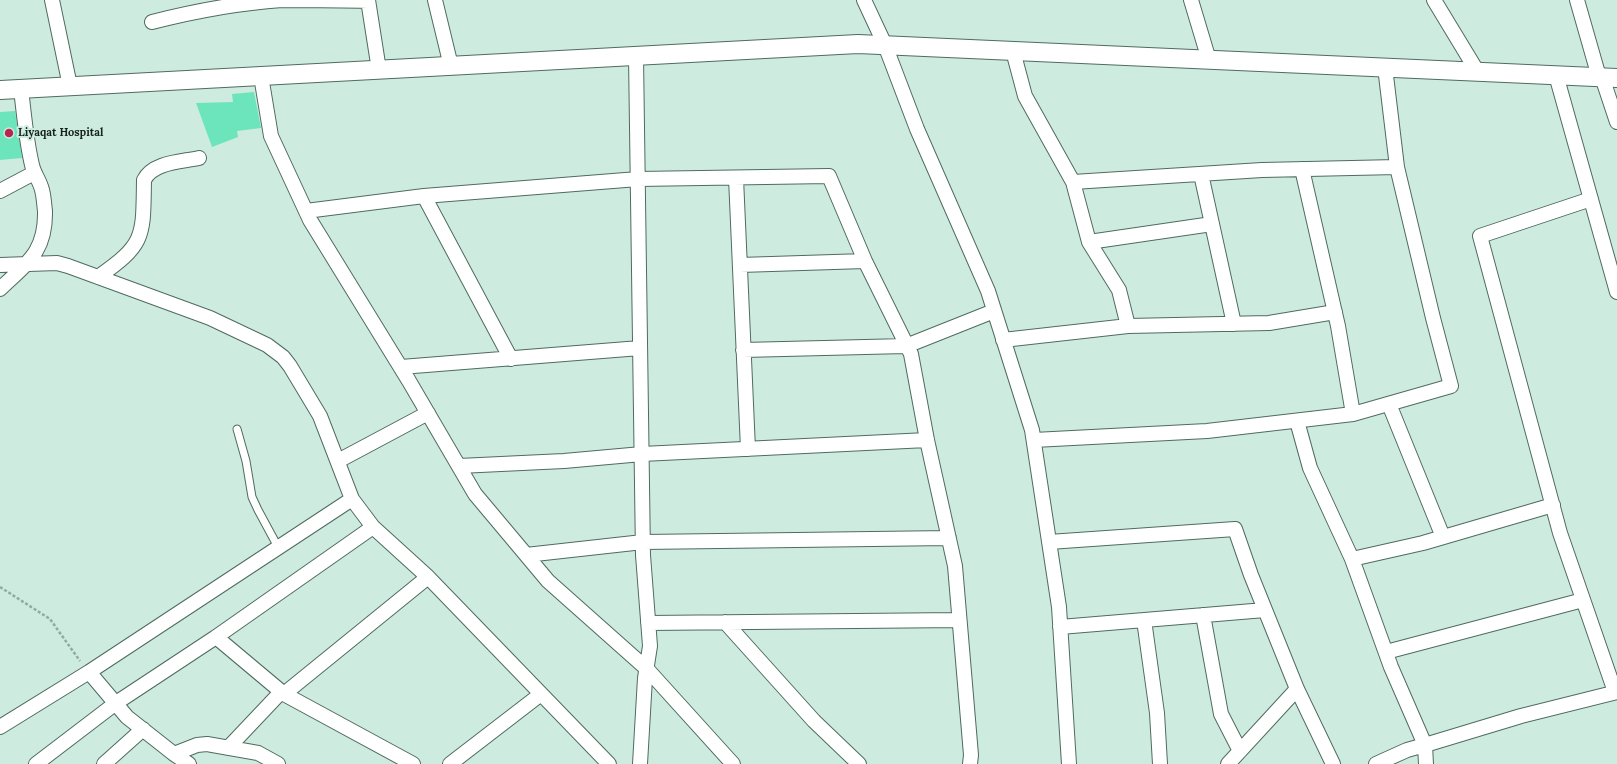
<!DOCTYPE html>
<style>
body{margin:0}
canvas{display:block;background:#cdebdf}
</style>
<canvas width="1617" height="764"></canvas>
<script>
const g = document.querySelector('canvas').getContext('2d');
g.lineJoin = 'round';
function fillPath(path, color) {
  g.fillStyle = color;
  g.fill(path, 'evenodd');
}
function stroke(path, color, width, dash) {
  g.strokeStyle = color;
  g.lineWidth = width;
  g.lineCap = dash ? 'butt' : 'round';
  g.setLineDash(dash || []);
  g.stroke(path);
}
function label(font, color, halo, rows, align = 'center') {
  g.font = font + ' Lora,serif';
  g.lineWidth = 4;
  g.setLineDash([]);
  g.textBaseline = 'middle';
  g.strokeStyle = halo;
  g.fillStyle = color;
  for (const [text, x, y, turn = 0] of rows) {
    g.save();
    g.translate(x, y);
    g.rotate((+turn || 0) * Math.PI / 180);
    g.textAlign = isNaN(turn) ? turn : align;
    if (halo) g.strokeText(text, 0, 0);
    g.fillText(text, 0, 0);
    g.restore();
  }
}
fillPath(new Path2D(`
 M254 92 261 128 237 131 238 137 212 147 196 103 233 102 232 94Z
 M15 111 22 158 0 160V112Z`), '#6de5bc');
const service = new Path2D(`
 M237 429 246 461 252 497 258 510 278 547`);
const minor = new Path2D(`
 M52 0 70 86
 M368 0 379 70
 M435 0 451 66
 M864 0 885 45 917 129 988 291 1032 430 1059 607 1069 764
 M1191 0 1209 60
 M1434 0 1477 71
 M1577 0 1599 77
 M152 22C195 11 238 3 282 0 310 0 339 0 368 1
 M1013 51 1025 96 1073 182 1089 242 1119 290 1128 326
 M636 56 643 555 650 646 645 678 640 764
 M1556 75 1617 292
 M261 76 271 136 310 220 409 381 475 494 548 581 647 669 733 764
 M1602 77 1617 122
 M1302 169 1338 326 1353 414
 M1201 174 1234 324
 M736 178 748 449
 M1073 182 1262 170 1397 167
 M0 191 34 173
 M424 196 511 359
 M1591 199 1480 236 1560 533 1615 692
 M306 211 424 196 638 179 829 176 865 261 911 354 927 440 955 566 971 755 970 764
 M1089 242 1212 224
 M0 265 57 263 68 266 210 318 267 345 283 357 290 366 320 416 352 499 373 527
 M740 265 865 261
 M98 277C146 244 143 236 144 180 153 162 181 162 199 158
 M0 289C27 263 46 252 45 211 44 204 44 197 42 190 40 181 34 174 32 165 26 140 24 114 21 89
 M1003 340 1128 326 1269 323 1335 312
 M743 350 906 346 994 311
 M401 367 640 348
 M1389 404 1443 537
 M1297 421 1310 468 1352 559 1391 667 1425 745 1426 764
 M1034 440 1207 431 1353 414 1451 386 1433 318 1397 167 1385 67
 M338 461 428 413
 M459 466 564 461 642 454 927 440
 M1049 542 1235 529 1251 575 1297 689 1333 764
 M526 555 643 542 949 538
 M1352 559 1423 543 1553 505
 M428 577 284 694 216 637 373 527 428 577 609 764
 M1203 615 1221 714 1240 751
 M1144 620 1157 713 1160 764
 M725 622 814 721 859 764
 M648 623 959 620
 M1060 627 1265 610
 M1386 652 1583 600
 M89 672 127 717 174 754 189 764
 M284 694 413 764
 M0 727 89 672 352 499
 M228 748 281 692
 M174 754 197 745 207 744 258 753 278 764
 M36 764 116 703 216 637
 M104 764 143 729
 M450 764 541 694
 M1228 764 1297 689
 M1376 764 1407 750 1425 745 1521 716 1617 692`);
const tertiary = new Path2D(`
 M0 90 858 44 1617 78`);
stroke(service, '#506b60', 9);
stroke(minor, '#506b60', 16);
stroke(tertiary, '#506b60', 20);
stroke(new Path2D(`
 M0 587 50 619 80 661`), '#92aaa0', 2.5, [3, 2]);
stroke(service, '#fff', 7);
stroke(minor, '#fff', 14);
stroke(tertiary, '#fff', 18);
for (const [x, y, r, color] of [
 [9,133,5,"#b7264e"]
]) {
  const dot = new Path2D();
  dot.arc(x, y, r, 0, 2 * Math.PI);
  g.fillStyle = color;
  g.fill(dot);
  stroke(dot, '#cdebdf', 1.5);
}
label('bold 11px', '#18231f', '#cdebdf', [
 ["Liyaqat Hospital",18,133]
], 'left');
</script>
